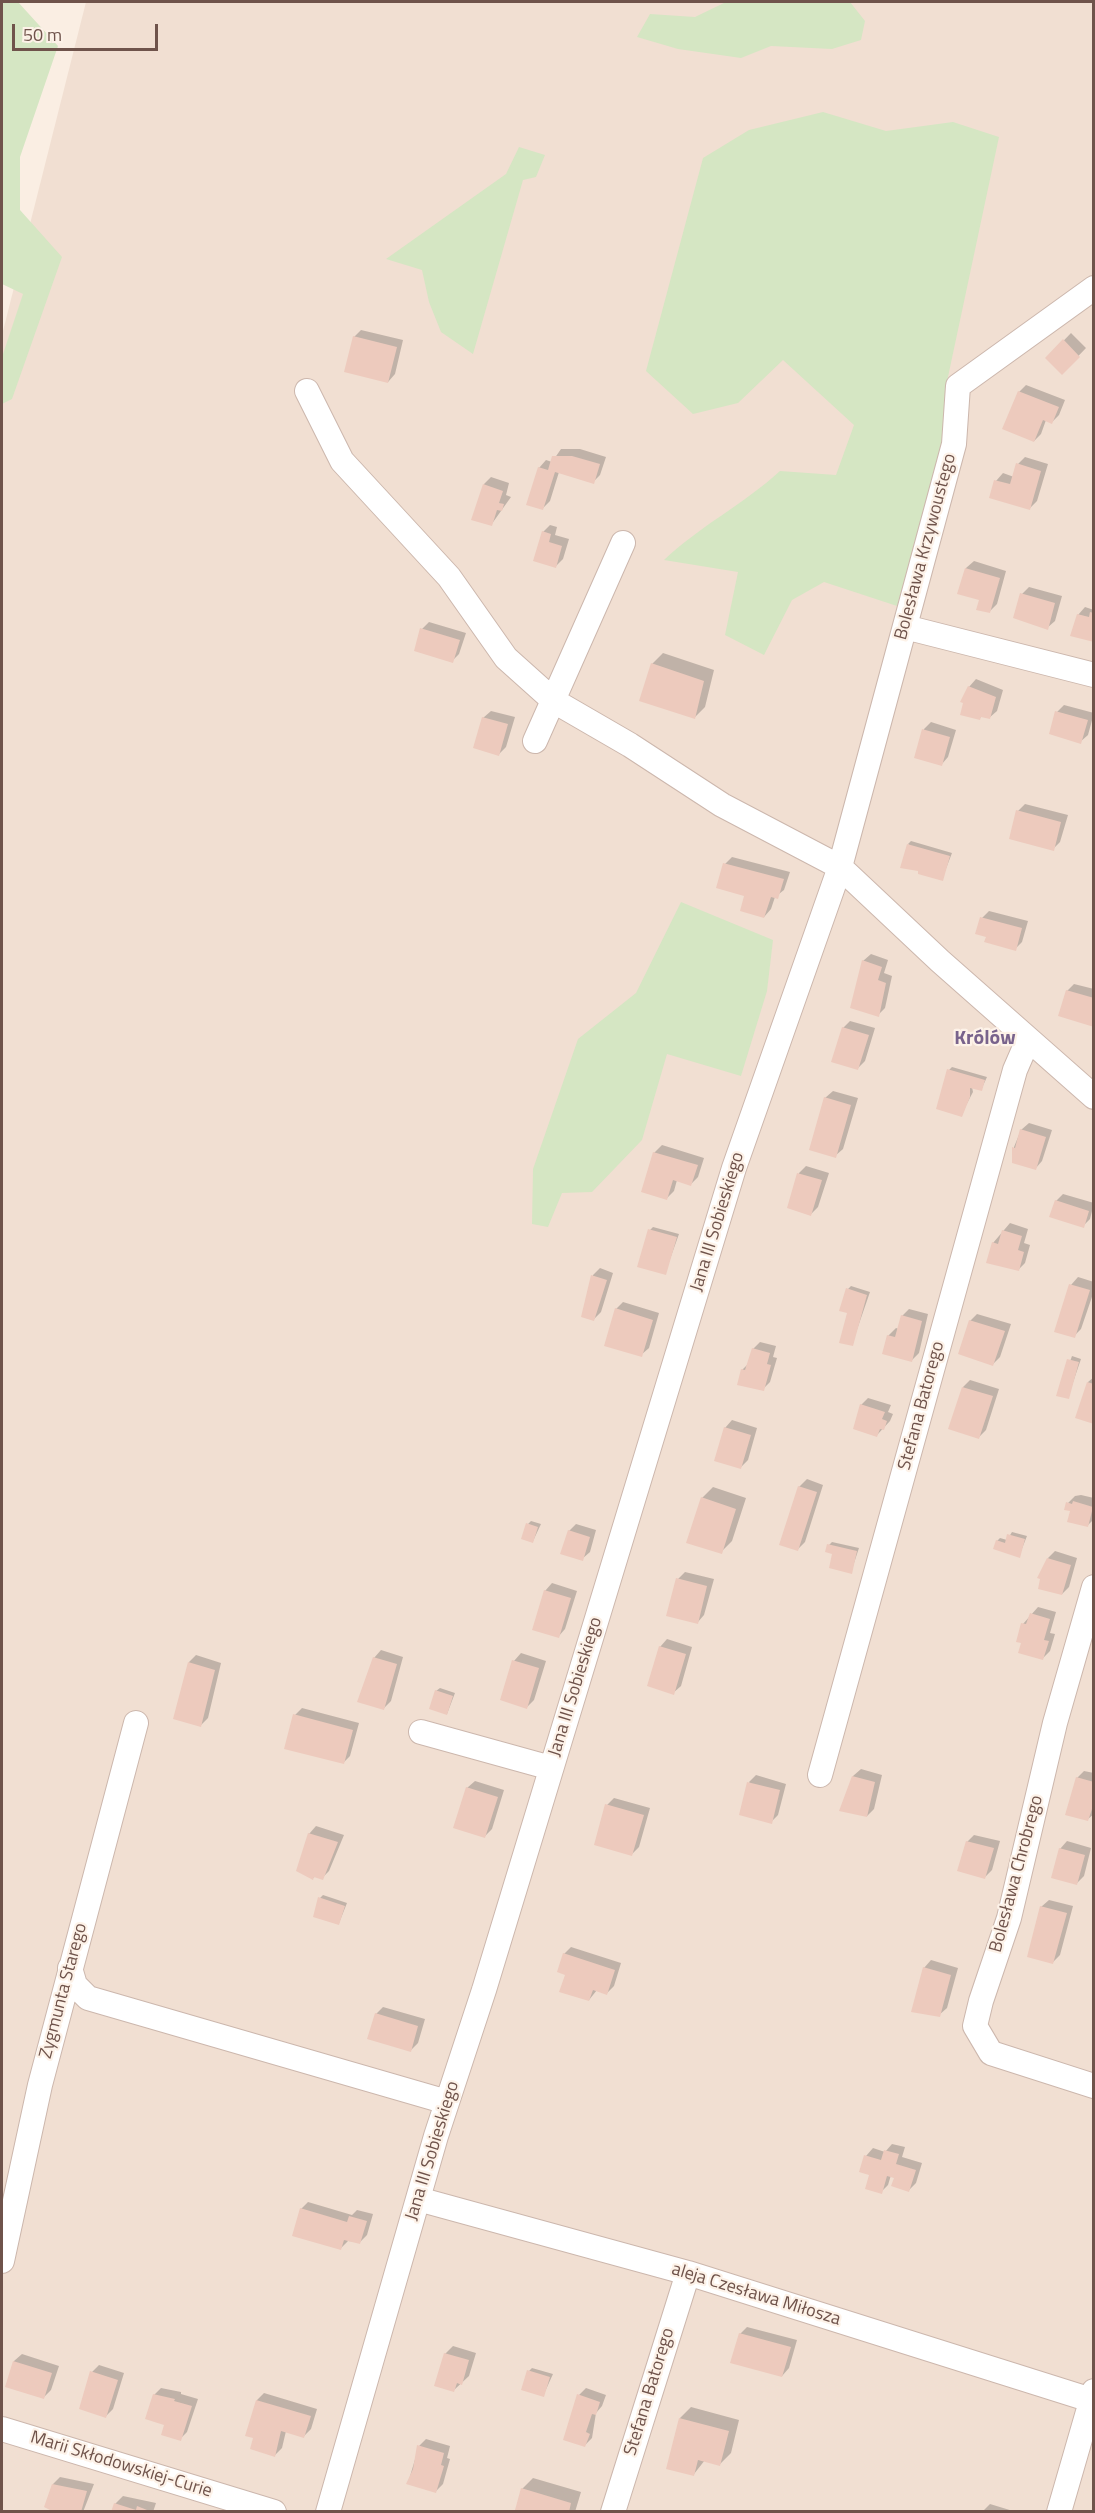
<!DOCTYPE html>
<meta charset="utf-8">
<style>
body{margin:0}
#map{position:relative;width:1095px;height:2513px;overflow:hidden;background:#faeee3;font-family:"Titillium Web",sans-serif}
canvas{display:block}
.frame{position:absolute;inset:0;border:3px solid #6f534b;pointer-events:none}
.scale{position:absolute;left:12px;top:24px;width:146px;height:27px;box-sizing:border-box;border:3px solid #6f534b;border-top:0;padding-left:8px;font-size:18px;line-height:21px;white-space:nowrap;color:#6f534b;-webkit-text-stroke:4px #fdf2e8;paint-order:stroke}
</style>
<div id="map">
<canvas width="1095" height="2513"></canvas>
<div class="frame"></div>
<div class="scale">50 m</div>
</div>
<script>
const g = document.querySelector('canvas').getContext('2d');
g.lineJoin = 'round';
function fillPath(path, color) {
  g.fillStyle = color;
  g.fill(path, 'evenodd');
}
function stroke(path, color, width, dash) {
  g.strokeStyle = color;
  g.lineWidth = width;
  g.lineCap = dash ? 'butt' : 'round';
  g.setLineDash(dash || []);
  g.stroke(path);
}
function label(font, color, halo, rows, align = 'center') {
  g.font = font + ' "Titillium Web",sans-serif';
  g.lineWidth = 4.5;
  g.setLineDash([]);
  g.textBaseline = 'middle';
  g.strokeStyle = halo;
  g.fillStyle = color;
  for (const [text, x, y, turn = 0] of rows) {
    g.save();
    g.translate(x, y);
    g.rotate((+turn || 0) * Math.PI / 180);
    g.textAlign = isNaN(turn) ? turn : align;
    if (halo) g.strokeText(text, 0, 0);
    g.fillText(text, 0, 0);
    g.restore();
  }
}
fillPath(new Path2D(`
 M86 2H1093V2511L2 2512V335Z`), '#f1dfd2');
fillPath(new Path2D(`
 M2 2H18L58 46 20 157V210L62 257 12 399 2 404V357L23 294 2 284Z
 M726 2H850L865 21 861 40 832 49 771 46 741 58 678 49 637 37 650 14 695 17Z
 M823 112 886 131 953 122 999 137 945 391 943 447 897 606 824 582 792 600 764 655 725 635 738 572 664 560C700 526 744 504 780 471L836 475 854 425 783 360 738 403 693 414 646 371 703 158 749 130Z
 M519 147 545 155 536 177 523 180 473 354 441 332 429 302 422 270 386 259 506 174Z
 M681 902 773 940 767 991 741 1076 667 1054 642 1140 592 1192 562 1193 548 1227 532 1224 533 1169 578 1039 636 993Z`), '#d5e6c3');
fillPath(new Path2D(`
 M361 330 403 340 395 374 388 382 354 337Z
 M1071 333 1086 348 1062 373 1047 358Z
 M1026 385 1065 400 1059 415 1052 422 1046 420 1041 434 1034 441 1019 392Z
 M561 449H580L606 457 600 475 593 482 559 472 550 501 543 508 539 468 546 460 552 462Z
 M1025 457 1048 464 1037 501 1030 508 996 481 1003 473 1014 477 1018 464Z
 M491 477 509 483 506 495 511 497 491 525 484 484Z
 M550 525 557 527 555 535 569 539 563 559 555 567 543 532Z
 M974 561 1006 571 997 604 990 611 981 599 959 593 966 568Z
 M1029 587 1062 596 1055 621 1047 628 1022 594Z
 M1085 607 1094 610V641L1078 615Z
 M429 622 466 633 459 654 452 661 422 629Z
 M663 653 714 670 705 707 694 718 652 664Z
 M976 679 1003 690 997 711 989 718 982 716 979 719 969 687Z
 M1064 705 1094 713 1088 735 1080 742 1057 712Z
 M491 711 515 717 506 747 499 754 483 718Z
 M931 722 956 730 948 757 941 765 916 757 924 729Z
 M1025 804 1068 815 1060 842 1053 849 1018 811Z
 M911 841 952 853 942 879 908 844Z
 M732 857 790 872 784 890 775 897 771 909 764 917 725 864Z
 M989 911 1028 921 1022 942 1015 949 987 936 982 918Z
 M871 954 888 960 884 973 892 976 885 1008 878 1015 863 961Z
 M1074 984 1094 989V1025L1067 991Z
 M850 1021 875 1028 865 1061 858 1068 843 1028Z
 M952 1067 987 1077 981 1090 972 1087 973 1092 961 1115 949 1070Z
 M833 1091 858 1098 843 1149 835 1156 825 1098Z
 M1029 1123 1052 1130 1042 1161 1035 1169 1014 1162V1147L1021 1130Z
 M662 1145 704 1158 698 1177 691 1184 677 1180 674 1191 667 1198 654 1153Z
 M806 1166 829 1173 818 1207 811 1214 789 1207 799 1173Z
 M1063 1194 1094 1203 1090 1219 1083 1226 1056 1201Z
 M1010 1223 1028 1229 1024 1243 1030 1245 1025 1263 1018 1270 993 1243Z
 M653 1227 679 1234 665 1273 650 1230Z
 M600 1268 613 1273 601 1312 594 1319 587 1294 593 1275Z
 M1078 1277 1094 1282V1291L1081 1329 1074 1336 1071 1285Z
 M851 1286 870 1292 852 1344 848 1289Z
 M623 1302 659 1313 649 1348 641 1355 616 1309Z
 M909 1309 928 1314 919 1353 912 1360 888 1336 896 1328 899 1329 902 1316Z
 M977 1314 1011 1324 1000 1357 993 1364 970 1321Z
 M760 1342 776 1346 773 1357 777 1358 770 1382 763 1389 742 1370 749 1363 753 1349Z
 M1072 1356 1081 1359 1068 1397 1058 1395Z
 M1094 1377V1423L1088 1382Z
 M970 1380 999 1389 986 1430 979 1437 963 1387Z
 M868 1398 891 1405 888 1412 893 1414 890 1421 877 1435 861 1405Z
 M732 1420 757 1428 748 1460 741 1467 725 1428Z
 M807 1479 823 1485 805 1542 798 1549 799 1487Z
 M713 1487 746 1498 732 1541 721 1552 702 1498Z
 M1081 1495 1094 1498V1519L1087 1526 1068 1503 1075 1496Z
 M531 1521 541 1524 533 1541 528 1524Z
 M576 1524 596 1530 590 1552 582 1559 569 1531Z
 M1012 1532 1027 1536 1019 1556 997 1541 1000 1538 1007 1540Z
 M832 1542 859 1548 851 1572 829 1545Z
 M1055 1551 1077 1558 1069 1587 1062 1594 1048 1558Z
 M685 1572 714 1579 704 1615 697 1623 678 1579Z
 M552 1583 577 1591 565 1629 558 1637 545 1591Z
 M1038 1607 1056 1612 1050 1633 1055 1634 1050 1651 1043 1658 1023 1642V1624Z
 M667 1639 692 1647 681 1686 673 1693 660 1647Z
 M381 1650 403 1657 391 1701 384 1708 374 1658Z
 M521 1653 546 1661 534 1700 527 1707 514 1661Z
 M196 1655 221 1663 208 1718 201 1725 189 1662Z
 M440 1688 455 1693 447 1714 436 1691Z
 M302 1708 359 1723 350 1756 343 1763 295 1715Z
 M861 1769 882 1775 874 1809 867 1816 841 1810 853 1776Z
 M1084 1771 1094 1773V1814L1088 1819 1077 1778Z
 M756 1775 786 1784 778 1815 771 1822 749 1782Z
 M475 1781 504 1790 492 1829 485 1836 467 1788Z
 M614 1798 650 1808 639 1847 632 1854 607 1805Z
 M316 1826 344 1835 329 1871 322 1878 316 1876 313 1878 309 1834Z
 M974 1835 1000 1841 992 1870 985 1877 967 1842Z
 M1067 1841 1091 1848 1084 1876 1077 1883 1060 1849Z
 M323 1895 347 1903 339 1923 320 1898Z
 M1049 1900 1073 1906 1060 1955 1053 1962 1041 1907Z
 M571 1947 621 1963 614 1986 607 1993 597 1990 589 2000 567 1974 564 1954Z
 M931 1960 958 1968 947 2008 939 2015 924 1968Z
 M383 2007 425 2019 418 2043 411 2050 376 2014Z
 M892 2144 905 2147 902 2157 922 2163 916 2183 909 2190 891 2175 888 2185 881 2192 866 2156 873 2148 885 2152Z
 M308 2202 352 2215 357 2210 373 2214 367 2235 360 2242 348 2241 341 2248 301 2209Z
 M747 2327 797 2340 789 2368 782 2376 740 2334Z
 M453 2346 476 2353 469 2376 454 2390 445 2354Z
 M22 2354 59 2366 51 2390 44 2397 7 2386 14 2361Z
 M99 2365 124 2373 113 2409 106 2416 92 2372Z
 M532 2368 553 2374 543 2396 529 2371Z
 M161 2388 181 2392V2394L198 2399 187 2432 180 2439 166 2424 154 2395Z
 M586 2388 606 2395 602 2406 596 2413 592 2438 585 2445 579 2395Z
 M264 2393 317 2409 311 2429 304 2436 286 2431 282 2448 275 2455 255 2437 257 2400Z
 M691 2407 739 2420 731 2453 720 2464 705 2460 694 2474 680 2418Z
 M426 2439 450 2446 447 2458 450 2459 443 2484 436 2491 408 2483 419 2446Z
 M60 2477 94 2484 83 2512H56L53 2484Z
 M533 2478 581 2492 575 2512H526L517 2509 522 2489Z
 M123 2496 156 2503 153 2512H113L115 2504Z
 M990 2504 1013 2511 1012 2512H982Z`), '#0003');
fillPath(new Path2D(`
 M353 336 397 347 388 383 344 372Z
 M1063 339 1080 357 1062 375 1045 358Z
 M1018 391 1059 407 1052 424 1043 420 1034 442 1002 429Z
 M552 456H572L600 464 594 484 555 472 543 510 526 505 538 467 548 470Z
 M1016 463 1041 471 1030 510 989 498 994 480 1010 484Z
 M483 484 503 491 499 503 504 504 502 511 497 510 492 526 471 520Z
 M542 531 551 534 549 542 562 546 556 568 533 561Z
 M965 568 1000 578 990 613 976 610 979 600 957 594Z
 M1020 593 1055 603 1048 630 1013 618Z
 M1090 612 1094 613V642L1070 636 1077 614 1089 617Z
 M420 628 460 640 453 663 414 651Z
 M651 663 704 681 695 719 639 701Z
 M968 686 996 697 990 719 981 717 980 720 960 715 963 703 960 702Z
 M1055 711 1088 720 1081 744 1049 734Z
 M482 717 508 724 499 756 473 748Z
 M922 729 950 737 942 766 914 758Z
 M1016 810 1061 822 1054 851 1009 839Z
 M907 844 950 856 943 881 918 874V871L900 868Z
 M723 863 784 879 778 899 771 897 764 918 740 911 744 896 716 888Z
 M980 917 1022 928 1016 951 984 942 986 937 975 934Z
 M862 960 882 967 878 980 886 983 879 1017 850 1008Z
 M1066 990 1094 998V1027L1058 1016Z
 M842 1027 869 1035 858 1070 831 1062Z
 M947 1069 985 1080 982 1091 970 1088V1097L962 1117 936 1109Z
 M824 1097 851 1105 836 1158 809 1150Z
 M1020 1129 1046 1137 1036 1170 1012 1163V1147L1015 1148Z
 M653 1152 698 1165 691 1186 673 1180 667 1200 641 1192Z
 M797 1173 822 1180 811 1216 787 1208Z
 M1055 1200 1089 1211 1084 1228 1049 1217Z
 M648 1229 677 1237 666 1275 637 1267Z
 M1002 1230 1022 1236 1018 1250 1024 1252 1019 1271 986 1263 992 1242 998 1244Z
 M591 1275 607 1280 594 1321 581 1317Z
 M1069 1284 1090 1290 1075 1338 1054 1332Z
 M846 1288 867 1295 853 1346 839 1343 847 1313 839 1311Z
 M615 1308 653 1320 642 1357 604 1346Z
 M901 1315 922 1321 912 1362 882 1354 887 1335 895 1337Z
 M969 1320 1005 1331 993 1366 958 1354Z
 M752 1348 770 1353 767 1364 771 1365 764 1391 737 1385 741 1369 745 1370Z
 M1067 1359 1079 1362 1069 1399 1056 1396Z
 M1087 1382 1094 1384V1424L1075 1418Z
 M962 1387 993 1396 979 1439 948 1429Z
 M860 1404 885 1412 882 1419 887 1421 884 1430 880 1429 877 1437 853 1429Z
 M724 1427 751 1435 741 1469 714 1461Z
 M798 1486 817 1492 798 1551 779 1545Z
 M701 1497 736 1509 722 1554 686 1543Z
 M1073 1501 1093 1507 1088 1527 1067 1522 1070 1511 1064 1510 1066 1502 1072 1504Z
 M526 1523 538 1527 533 1543 521 1539Z
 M568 1530 590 1537 583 1561 560 1554Z
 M1007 1534 1025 1539 1020 1558 993 1549 996 1540 1005 1543Z
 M827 1544 857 1551 852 1574 829 1568 832 1554 825 1552Z
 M1047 1558 1071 1565 1062 1595 1038 1589 1040 1579 1037 1578Z
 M676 1578 707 1586 698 1624 666 1616Z
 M544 1590 571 1598 559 1638 532 1630Z
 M1030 1613 1050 1619 1044 1640 1049 1641 1043 1660 1018 1653 1021 1643 1016 1642 1021 1623 1026 1624Z
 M659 1646 686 1654 674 1695 647 1686Z
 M373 1657 397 1664 384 1710 357 1702Z
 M512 1660 539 1668 527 1709 500 1700Z
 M188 1662 215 1670 201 1727 173 1719Z
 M435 1690 453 1696 447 1715 429 1709Z
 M293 1714 353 1730 344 1764 284 1749Z
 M852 1776 875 1782 867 1817 839 1811Z
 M1076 1777 1094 1782V1803L1088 1821 1065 1815Z
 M747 1782 780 1790 772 1824 739 1815Z
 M466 1787 498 1797 485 1838 453 1828Z
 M605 1804 644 1815 632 1856 594 1845Z
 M308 1833 338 1842 323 1880 314 1877 313 1880 296 1871Z
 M966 1841 994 1848 985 1879 957 1871Z
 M1059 1848 1085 1855 1077 1885 1051 1878Z
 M318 1897 345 1906 339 1925 313 1917Z
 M1040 1906 1067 1913 1053 1964 1027 1957Z
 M563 1953 615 1970 607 1995 593 1990 589 2001 559 1992 565 1975 557 1972Z
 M923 1967 951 1975 940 2017 911 2012Z
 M375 2013 418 2026 411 2052 367 2039Z
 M884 2150 899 2154 896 2164 916 2170 909 2192 891 2186 894 2178 887 2176 882 2194 865 2189 869 2175 859 2172 864 2155 881 2160Z
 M300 2208 347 2222 349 2216 367 2221 360 2244 344 2240 341 2250 292 2236Z
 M739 2333 791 2347 782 2377 730 2363Z
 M444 2353 469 2360 462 2385 457 2383 454 2392 434 2386Z
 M13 2361 52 2373 44 2399 5 2387Z
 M527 2370 550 2377 544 2397 521 2390Z
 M90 2371 118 2380 106 2418 79 2409Z
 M153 2394 175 2399 174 2401 192 2406 181 2441 161 2435 164 2425 145 2419Z
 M577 2394 600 2402 596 2415 592 2414 586 2432 590 2434 585 2447 563 2440Z
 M256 2400 311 2416 304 2438 281 2431 275 2457 250 2449 253 2438 245 2436Z
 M679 2418 729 2431 720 2466 698 2460 694 2476 666 2469Z
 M417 2445 444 2453 441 2465 444 2466 436 2493 406 2484 413 2469Z
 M52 2484 87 2491 81 2512H54L44 2507Z
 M521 2488 571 2503 569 2512 515 2510Z
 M114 2503 136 2510 137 2506 152 2512H111Z`), '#edcabd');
const minor = new Path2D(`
 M307 391 342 461 449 577 506 658 554 701 630 745 722 805 840 867 940 961 1094 1097
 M905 627 1094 675
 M535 741 623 543
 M1094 1587 1055 1723 1009 1918 981 2001 975 2026 991 2053 1094 2086
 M421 1732 551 1768
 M820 1775 1015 1070 1028 1040
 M70 1968 75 1985 88 1998 447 2102
 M418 2199 688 2273 1091 2400
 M2 2261 40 2085 136 1723
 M2 2429 274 2512
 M328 2512 436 2136 484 1990 734 1168 840 867 954 444 958 386 1094 288
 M613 2512 688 2273
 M1059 2512 1094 2391`);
stroke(minor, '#ccb7ad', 26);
stroke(minor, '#fff', 24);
label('18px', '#6f534b', '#fdf2e8', [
 ["Bolesława Krzywoustego",926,547,-75],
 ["Jana III Sobieskiego",718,1222,-73],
 ["Stefana Batorego",922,1406,-75],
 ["Jana III Sobieskiego",576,1687,-73],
 ["Bolesława Chrobrego",1017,1874,-75],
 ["Zygmunta Starego",64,1991,-75],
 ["Jana III Sobieskiego",433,2151,-73],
 ["aleja Czesława Miłosza",756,2295,17],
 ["Stefana Batorego",650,2392,-73],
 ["Marii Skłodowskiej-Curie",121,2465,17]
]);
label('bold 20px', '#79638c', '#fdf2e8', [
 ["Królów",985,1039]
]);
</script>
